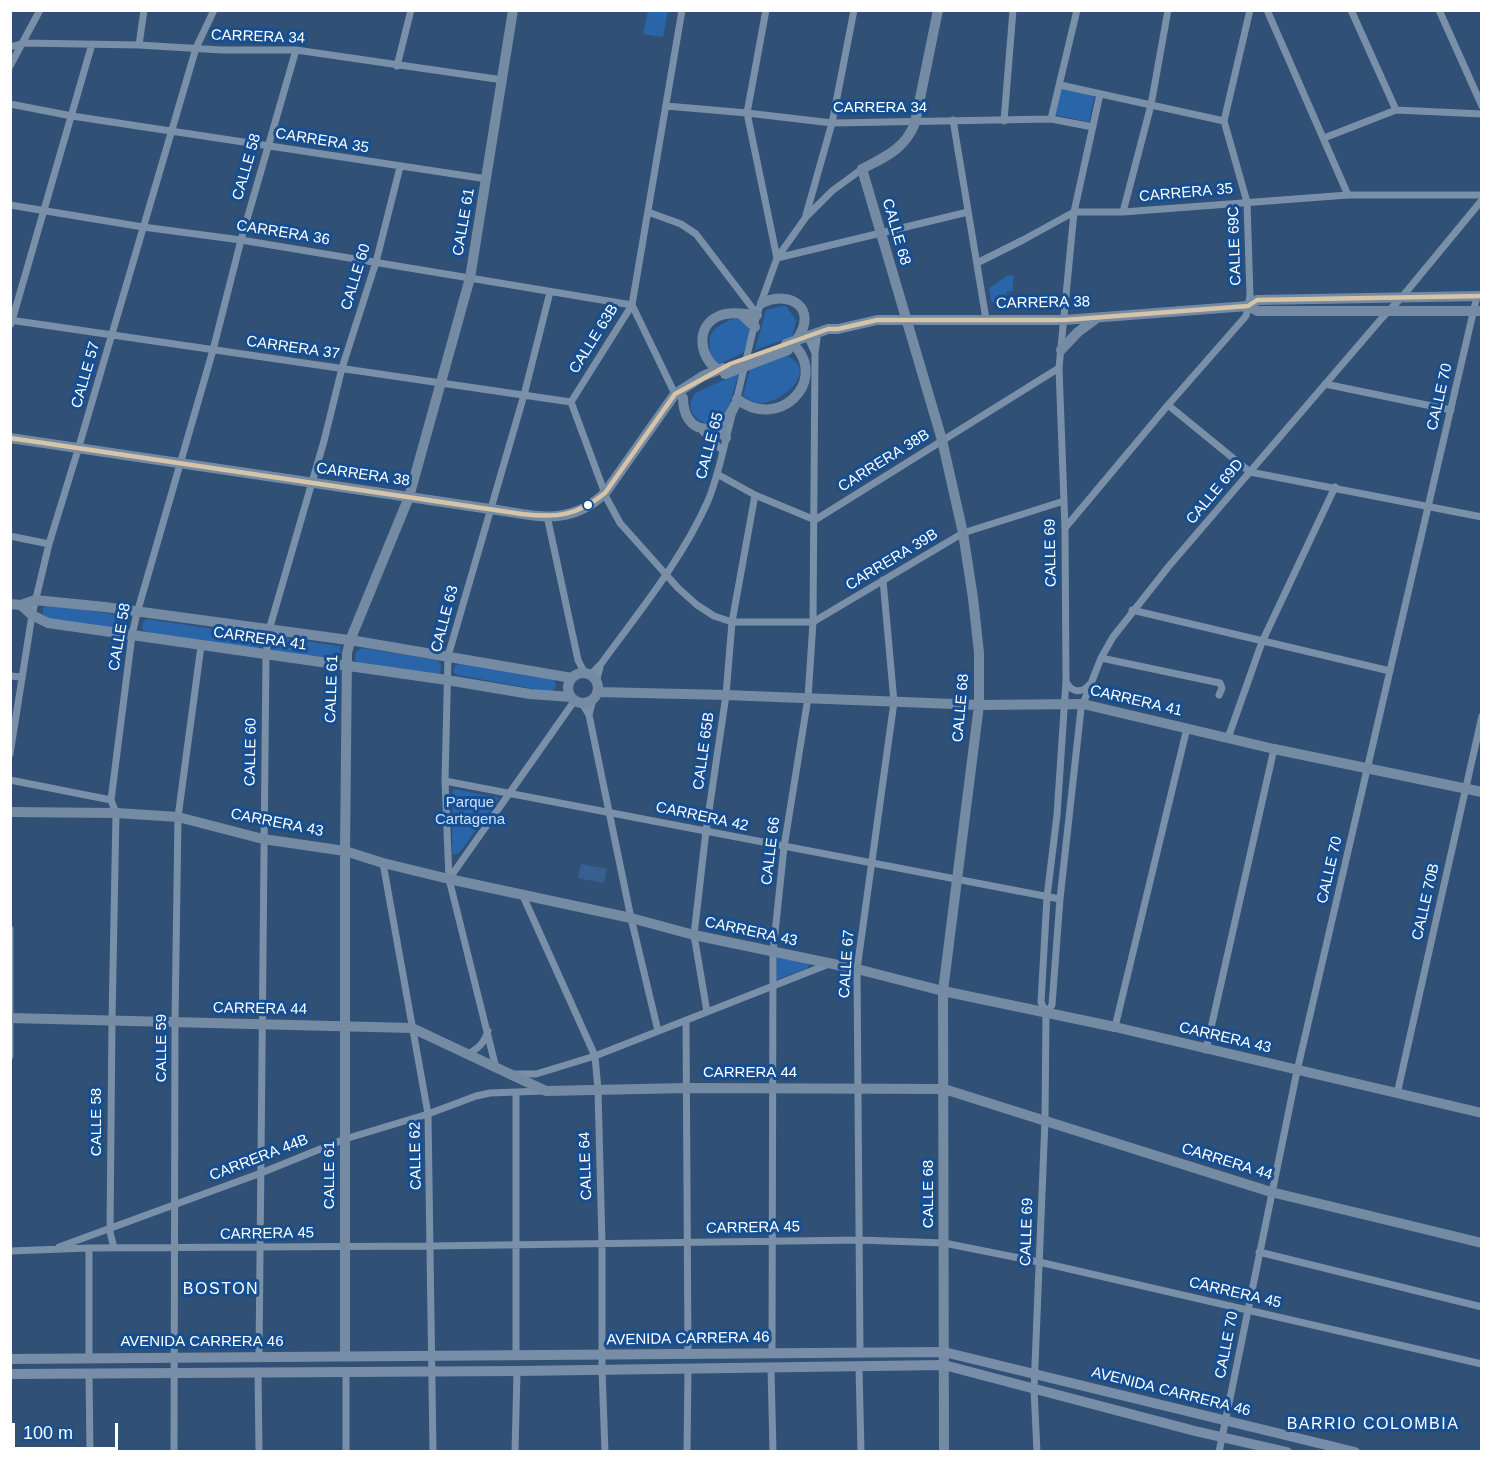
<!DOCTYPE html>
<style>
body{margin:0}
#map{position:relative;width:1492px;height:1462px;overflow:hidden;background:#315075;font-family:Arial,sans-serif}
canvas{display:block}
.frame{position:absolute;inset:0;border:12px solid #fff;pointer-events:none}
.scale{position:absolute;left:12px;top:1423px;width:106px;height:27px;box-sizing:border-box;border:3px solid #fff;border-top:0;padding-left:8px;font-size:18px;line-height:21px;white-space:nowrap;color:#fff;-webkit-text-stroke:4px #154e91;paint-order:stroke}
</style>
<div id="map">
<canvas width="1492" height="1462"></canvas>
<div class="frame"></div>
<div class="scale">100 m</div>
</div>
<script>
const g = document.querySelector('canvas').getContext('2d');
g.lineJoin = 'round';
function fillPath(path, color) {
  g.fillStyle = color;
  g.fill(path, 'evenodd');
}
function stroke(path, color, width, dash) {
  g.strokeStyle = color;
  g.lineWidth = width;
  g.lineCap = dash ? 'butt' : 'round';
  g.setLineDash(dash || []);
  g.stroke(path);
}
function label(font, color, halo, rows, align = 'center') {
  g.font = font + ' Arial,sans-serif';
  g.lineWidth = 6;
  g.setLineDash([]);
  g.textBaseline = 'middle';
  g.strokeStyle = halo;
  g.fillStyle = color;
  for (const [text, x, y, turn = 0] of rows) {
    g.save();
    g.translate(x, y);
    g.rotate((+turn || 0) * Math.PI / 180);
    g.textAlign = isNaN(turn) ? turn : align;
    if (halo) g.strokeText(text, 0, 0);
    g.fillText(text, 0, 0);
    g.restore();
  }
}
fillPath(new Path2D(`
 M648 11H668L663 37 643 34Z
 M1062 88 1095 94 1089 122 1055 115Z
 M1013 275V291L1006 292 1007 302H991L989 288 1007 276Z
 M781 306H786L796 320 792 337 755 350 766 310Z
 M736 318C756 322 749 339 743 353L719 364 712 361C705 335 711 327 736 318Z
 M787 356C820 371 781 404 760 403 753 403 748 400 743 396L750 369Z
 M739 373 726 415 710 424C693 421 685 408 695 393Z
 M48 604 124 616 127 622 125 628 120 630 48 619 43 614V608Z
 M147 619 260 636 261 646 257 649 146 633 142 629 143 622Z
 M277 637 340 646C341 652 341 656 336 660L275 651 271 647 273 640Z
 M361 648 437 660 441 665 440 673 435 676 362 665 355 660 356 652Z
 M460 663 554 679 556 686 553 691H546L457 675 453 672 455 666Z
 M453 789 499 798 459 853 454 855 452 853Z
 M777 957 809 964 808 968 776 980Z`), '#2965a8');
fillPath(new Path2D(`
 M581 864 607 869 604 883 578 878Z`), '#375f8f');
stroke(new Path2D(`
 M682 10 632 305 571 402 607 499 620 523 678 588 697 605 714 616 732 622H813L963 533 1064 501
 M766 10 747 113 777 258 968 212
 M1267 10 1348 195
 M1351 10 1396 110
 M1439 10 1482 106
 M139 45 144 10
 M10 47 24 43 139 45 221 50H296L503 80
 M10 66 40 10
 M397 66 411 10
 M1060 85 1224 121
 M10 104 72 116 487 179
 M666 106 747 113 832 123 1051 119 1093 127
 M1051 119 1077 10
 M953 120 986 319
 M1004 121 1013 10
 M1324 138 1396 110 1482 114
 M10 205 143 227 241 240 632 305 675 394
 M648 212 681 224 696 234 757 314
 M1123 212 1151 105 1168 10
 M806 215 832 123 854 10
 M977 263 1023 240 1074 212H1123L1348 195H1482
 M10 320 571 402
 M11 324 92 44
 M810 342 815 353
 M1325 384 1451 410
 M736 402 757 314 777 258 806 217 832 191 862 169
 M1168 405 1250 472 1482 517
 M703 432 723 451
 M717 474 755 495 815 520 1059 368
 M547 516 578 660 585 674
 M1065 528 1168 405 1246 316 1250 296 1247 202 1224 121 1250 10
 M10 536 49 544
 M1132 610 1390 671
 M1101 658 1220 683 1222 688 1219 695
 M590 675 601 664C638 613 681 561 707 503 719 476 724 444 732 415
 M10 676 21 677
 M596 682 600 667
 M1067 683C1072 693 1082 693 1089 685
 M582 703 589 715 631 918 658 1031
 M589 715 593 699
 M1228 738 1262 642 1335 487
 M10 754 32 615 49 544 77 453 196 48 214 10
 M10 780 111 800
 M445 781 1060 899
 M383 863 428 1114 433 1452
 M449 879 575 700
 M523 896 595 1056 598 1090 602 1244V1370L605 1452
 M10 929V1056
 M707 1012 694 935 706 831 726 695 732 622 755 495
 M1046 1013 1052 1005 1060 899 1081 709 1101 658 1113 637 1169 566 1382 318 1402 297 1482 200
 M686 1020 688 1354
 M1115 1027 1187 728
 M1206 1050 1274 749
 M468 1054C479 1048 484 1043 488 1031
 M496 1068 449 879 445 781 448 656 524 395 550 292
 M515 1074H536L595 1056 829 964
 M516 1093V1356
 M1397 1094 1482 716
 M59 1247 261 1173 345 1139 428 1114 476 1096 490 1093 543 1091
 M114 1248 110 1232 112 1020 116 813 111 800 132 635 137 613 213 350 241 240 296 50
 M10 1251 89 1248 431 1246 859 1240 944 1243 1039 1262 1482 1364
 M1259 1252 1482 1307
 M860 1352 857 969 894 702 883 580
 M772 1353 773 952 784 847 808 698 813 622 815 353 817 339
 M259 1356 266 655 269 630 324 441 342 368 376 262 400 167
 M89 1358V1248
 M859 1367 861 1452
 M771 1368 773 1452
 M258 1371 259 1452
 M89 1373 90 1452
 M174 1452 175 1022 178 817 201 646
 M346 1452V1371
 M515 1452 517 1371
 M687 1452 688 1369
 M1037 1452 1034 1389 1045 1120 1046 1013 1041 1002 1047 897 1057 815 1066 681 1065 528 1059 368 1074 212 1100 94
 M1219 1452 1297 1071 1477 296`), '#7990a8', 7);
stroke(new Path2D(`
 M938 10 915 123C905 149 885 157 862 169L942 440 963 533 973 598 979 653V705L943 991 944 1452
 M762 303C792 289 818 310 797 339
 M1248 306 1257 311H1482
 M742 315 755 327
 M786 344 828 329H838L877 320H1064L1248 306 1257 300 1482 296
 M1061 350 1078 332 1097 318
 M718 370C699 357 695 326 719 316 730 311 745 314 757 315
 M683 398C683 436 721 439 735 405
 M737 399C778 431 827 383 796 347
 M718 427 726 438
 M10 438 490 509C535 515 568 528 605 493L675 394 703 376 723 368
 M10 604 21 605 35 600 105 607 356 641 572 678
 M21 605 32 615 48 623 447 680 530 694 571 697
 M568 688a15 15 0 1 1 30 0a15 15 0 1 1-30 0Z
 M597 692 726 695 979 705 1083 704 1274 749 1482 792
 M10 812 116 813 178 817 263 839 345 851 383 863 449 879 631 918 694 935 857 969 943 991 1115 1027 1482 1113
 M10 1018 412 1028 546 1091 687 1088 944 1089 1271 1192 1482 1243
 M345 1356V851L347 653 351 638 409 497 470 278 513 10`), '#758ba4', 10);
stroke(new Path2D(`
 M10 1359 944 1352 1355 1452
 M10 1374 517 1371 944 1365 1195 1431 1287 1452`), '#788da7', 10);
stroke(new Path2D(`
 M725 374 788 350`), '#758ba4', 10);
stroke(new Path2D(`
 M10 438 522 514C557 518 577 516 605 493L675 394 730 364 828 329H838L877 320H1064L1248 306 1257 300 1482 296`), '#d6c4a9', 4.5);
for (const [x, y, r, color] of [
 [588,505,5,"#fff"]
]) {
  const dot = new Path2D();
  dot.arc(x, y, r, 0, 2 * Math.PI);
  g.fillStyle = color;
  g.fill(dot);
  stroke(dot, '#154e91', 2);
}
label('15px', '#fff', '#154e91', [
 ["CARRERA 34",258,37,2],
 ["CARRERA 34",880,108],
 ["CARRERA 35",322,141,9],
 ["CALLE 58",247,167,-74],
 ["CARRERA 35",1186,193,-5],
 ["CALLE 61",464,222,-80],
 ["CALLE 68",896,232,74],
 ["CARRERA 36",283,233,9],
 ["CALLE 69C",1235,246,-92],
 ["CALLE 60",356,277,-73],
 ["CARRERA 38",1043,303,-1],
 ["CALLE 63B",594,339,-58],
 ["CARRERA 37",293,348,8],
 ["CALLE 57",86,375,-74],
 ["CALLE 70",1440,397,-77],
 ["CALLE 65",710,446,-75],
 ["CARRERA 38B",884,461,-32],
 ["CARRERA 38",363,475,8],
 ["CALLE 69D",1215,492,-50],
 ["CALLE 69",1051,553,-91],
 ["CARRERA 39B",892,560,-31],
 ["CALLE 63",445,619,-75],
 ["CALLE 58",120,637,-80],
 ["CARRERA 41",260,639,8],
 ["CALLE 61",332,689,-88],
 ["CARRERA 41",1136,701,13],
 ["CALLE 68",961,708,-85],
 ["CALLE 65B",704,751,-82],
 ["CALLE 60",251,752,-89],
 ["CARRERA 42",702,817,12],
 ["CARRERA 43",277,823,11],
 ["CALLE 66",771,851,-83],
 ["CALLE 70",1330,870,-77],
 ["CALLE 70B",1426,902,-77],
 ["CARRERA 43",751,932,12],
 ["CALLE 67",847,964,-86],
 ["CARRERA 44",260,1009,1],
 ["CARRERA 43",1225,1038,13],
 ["CALLE 59",162,1048,-90],
 ["CARRERA 44",750,1073],
 ["CALLE 58",97,1122,-90],
 ["CALLE 62",416,1156,-91],
 ["CARRERA 44B",259,1158,-21],
 ["CARRERA 44",1227,1162,17],
 ["CALLE 64",586,1166,-92],
 ["CALLE 61",330,1175,-90],
 ["CALLE 68",929,1194,-90],
 ["CARRERA 45",753,1228,-1],
 ["CALLE 69",1027,1232,-88],
 ["CARRERA 45",267,1234,-1],
 ["CARRERA 45",1235,1293,13],
 ["AVENIDA CARRERA 46",688,1339,-1],
 ["AVENIDA CARRERA 46",202,1342],
 ["CALLE 70",1227,1345,-79],
 ["AVENIDA CARRERA 46",1171,1392,14]
]);
label('15px', '#cae1fc', '#154e91', [
 ["Parque",470,803],
 ["Cartagena",470,820]
]);
g.letterSpacing = '1.5px';
label('16px', '#fff', '#154e91', [
 ["BOSTON",221,1290],
 ["BARRIO COLOMBIA",1373,1425]
]);
g.letterSpacing = '0px';
</script>
